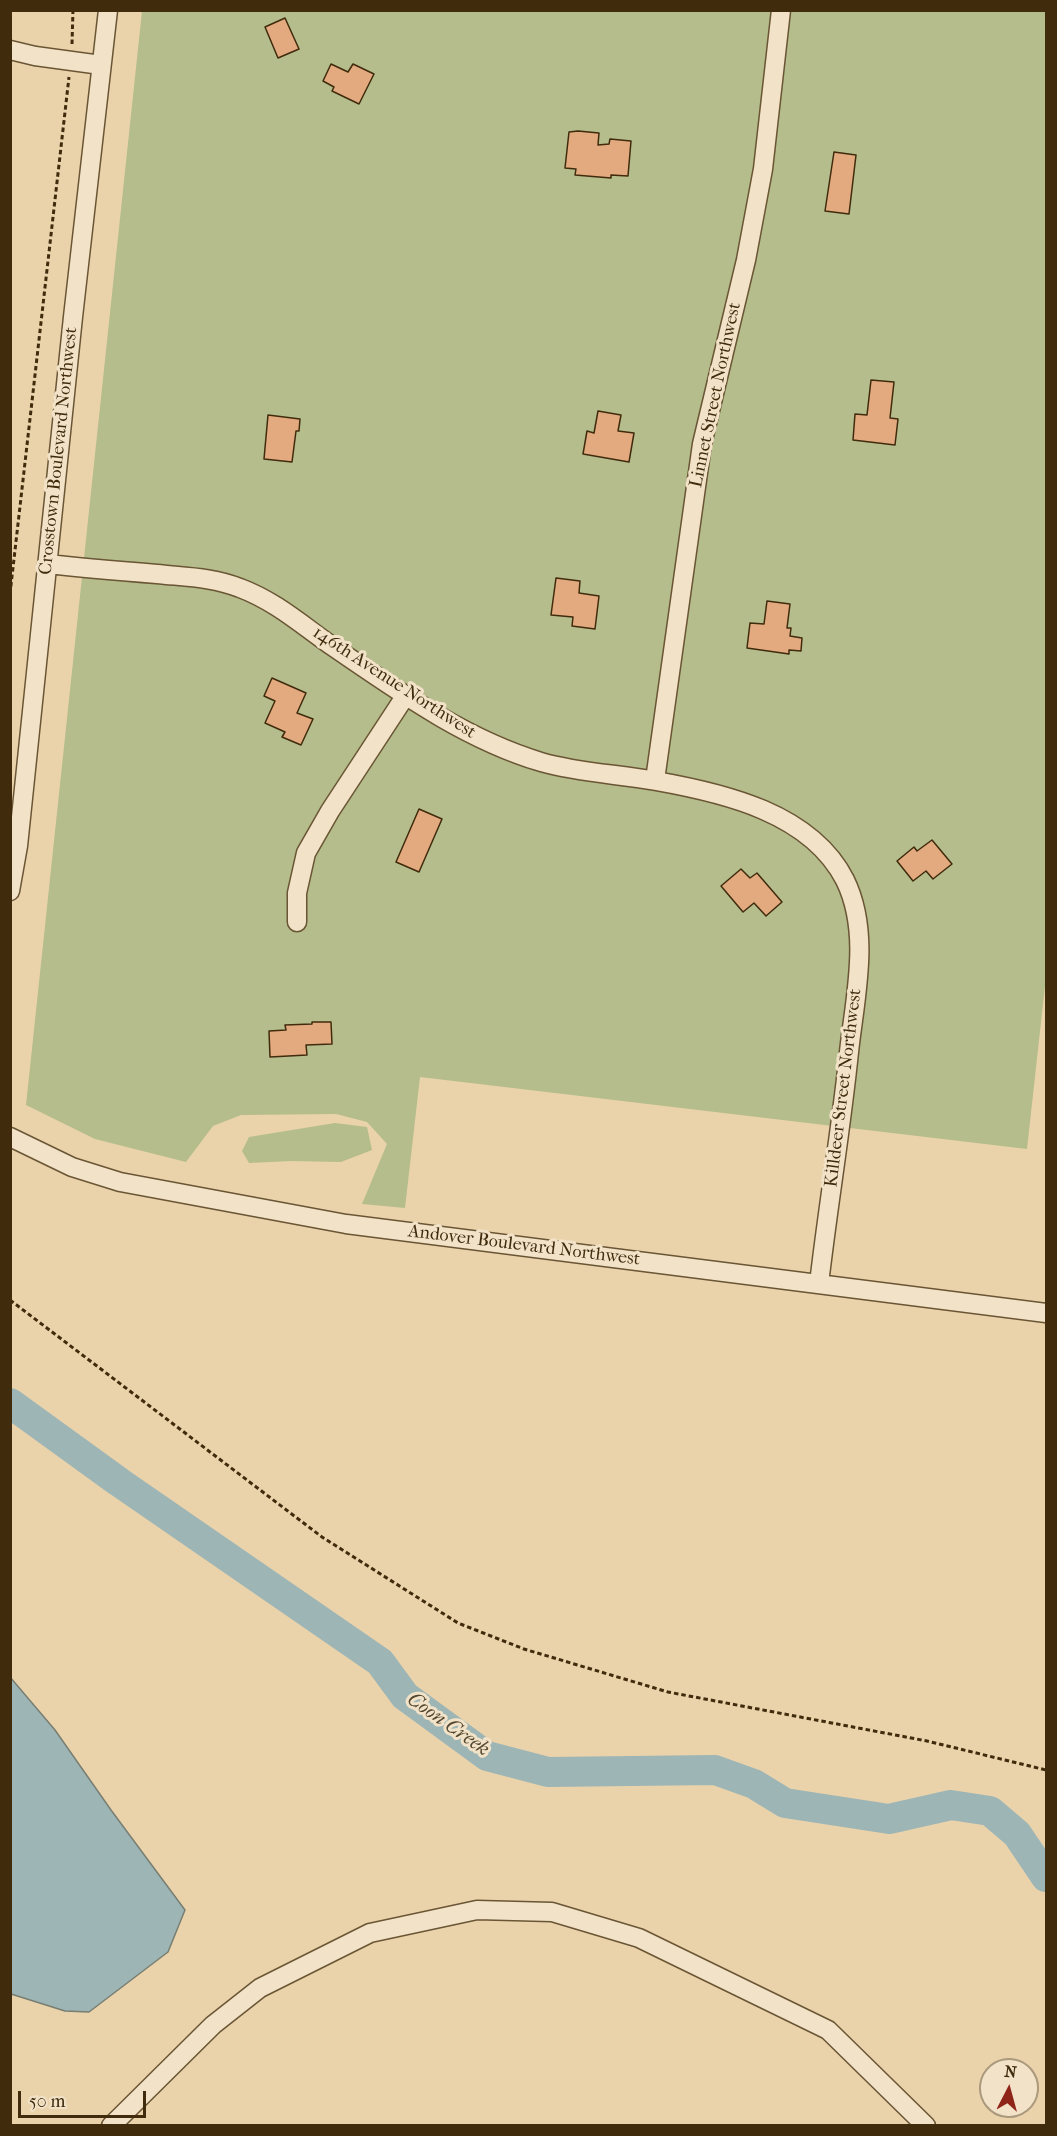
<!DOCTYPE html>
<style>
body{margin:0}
#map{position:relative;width:1057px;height:2136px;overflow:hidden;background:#ead3ab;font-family:"IM FELL French Canon",serif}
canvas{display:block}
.frame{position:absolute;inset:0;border:12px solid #402b0d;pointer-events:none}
.north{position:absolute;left:979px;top:2058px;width:60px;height:60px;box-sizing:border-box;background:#f1e2c8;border:2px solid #aa997d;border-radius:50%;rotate:6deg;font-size:16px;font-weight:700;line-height:24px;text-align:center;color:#402b0d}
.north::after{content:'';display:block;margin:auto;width:21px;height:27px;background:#8f2418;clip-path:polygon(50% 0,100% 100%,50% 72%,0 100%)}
.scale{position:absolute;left:18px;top:2091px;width:128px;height:27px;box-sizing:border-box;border:3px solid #402b0d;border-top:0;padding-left:8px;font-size:18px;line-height:21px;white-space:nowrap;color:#402b0d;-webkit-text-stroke:4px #f1e2c8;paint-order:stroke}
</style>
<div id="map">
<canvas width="1057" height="2136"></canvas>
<div class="frame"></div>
<div class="north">N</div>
<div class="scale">50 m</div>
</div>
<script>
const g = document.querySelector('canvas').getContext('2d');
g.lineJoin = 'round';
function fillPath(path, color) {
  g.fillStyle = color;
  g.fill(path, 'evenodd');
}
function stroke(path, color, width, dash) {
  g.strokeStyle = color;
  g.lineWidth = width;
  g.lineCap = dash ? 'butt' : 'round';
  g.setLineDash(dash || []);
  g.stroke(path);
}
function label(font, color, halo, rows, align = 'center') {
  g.font = font + ' "IM FELL French Canon",serif';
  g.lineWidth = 6;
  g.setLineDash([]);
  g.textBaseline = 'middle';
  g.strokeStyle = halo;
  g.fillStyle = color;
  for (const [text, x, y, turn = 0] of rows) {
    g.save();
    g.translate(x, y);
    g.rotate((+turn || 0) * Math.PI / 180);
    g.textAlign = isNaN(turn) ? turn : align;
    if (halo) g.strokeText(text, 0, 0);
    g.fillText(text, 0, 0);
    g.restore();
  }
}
fillPath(new Path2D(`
 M142 11H1046V977L1027 1149 420 1077 405 1208 362 1204 387 1144 367 1122 336 1114 241 1115 213 1126 186 1162 95 1139 26 1105Z
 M335 1123 367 1127 372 1150 341 1162 291 1161 249 1163 242 1151 249 1137Z`), '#b4bd8b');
const water = new Path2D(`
 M10 1677 55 1730 111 1810 185 1910 168 1952 89 2012 65 2011 11 1994Z`);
fillPath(water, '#9db5b5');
stroke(water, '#787e72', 1.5);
stroke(new Path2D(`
 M10 1403 119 1482 380 1662 405 1696 487 1756 548 1772 715 1770 754 1784 785 1803 889 1819 951 1805 990 1811 1017 1834 1046 1877`), '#9db5b5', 30);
const building = new Path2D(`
 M285 18 299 49 278 58 265 27Z
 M331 64 348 72 353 64 374 74 359 104 332 91 334 87 323 81Z
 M578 131 599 133 598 145 609 144 610 139 631 141 628 176 611 175V178L575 175 576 169 565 168 569 132Z
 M834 152 856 155 849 214 825 211Z
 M871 380 894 382 890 418 898 419 895 445 853 440 855 414 867 415Z
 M598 411 621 415 618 431 634 433 629 462 583 454 587 431 594 433Z
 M268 415 300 419 299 431H296L292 462 264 459Z
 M556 578 580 581 579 593 599 596 595 629 572 626 573 617 551 615Z
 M767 601 790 604 787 628H791L790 636 802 638 801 651 789 650V654L747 648 750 623 764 624Z
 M272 678 306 693 297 713 313 719 301 745 282 737 285 732 265 723 275 701 264 696Z
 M419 809 442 819 419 872 396 862Z
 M932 840 952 864 933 879 926 871 913 881 897 861 914 847 917 851Z
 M741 869 750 878 757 873 782 902 766 916 754 903 743 912 721 886Z
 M312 1022H331L332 1044 306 1045 307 1055 270 1057 269 1031 286 1030 285 1025 312 1024Z`);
fillPath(building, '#e3aa7f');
stroke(building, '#402b0d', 1.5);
const minor = new Path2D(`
 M10 50 35 56 101 65
 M47 564C84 568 120 571 157 574 185 577 213 577 240 588 275 601 302 625 332 646 398 691 464 739 541 762 579 773 618 774 656 781 724 793 811 813 845 880 871 933 855 996 849 1052 841 1130 828 1206 819 1284
 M655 780 702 444 746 260 763 169 781 10
 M10 891 18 846 73 317 108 10
 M297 922V893L306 853 330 811 406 695
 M10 1137 72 1167 120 1182 346 1224 1046 1313
 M111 2126 213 2025 260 1988 370 1933 477 1910 552 1912 639 1938 828 2030 926 2126`);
stroke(minor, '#6a5534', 21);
stroke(new Path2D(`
 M72 44 73 10
 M10 594 69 77
 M10 1300 322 1537 458 1623 524 1649 668 1692 927 1741 1046 1770`), '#402b0d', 3, [4.5, 3]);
stroke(minor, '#f1e2c8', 18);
label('18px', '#402b0d', '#f1e2c8', [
 ["Linnet Street Northwest",716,395,-78],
 ["Crosstown Boulevard Northwest",59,451,-84],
 ["146th Avenue Northwest",394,683,33],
 ["Killdeer Street Northwest",844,1088,-83],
 ["Andover Boulevard Northwest",524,1246,7]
]);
label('italic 20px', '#53472f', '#f1e2c8', [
 ["Coon Creek",448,1725,35]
]);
</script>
